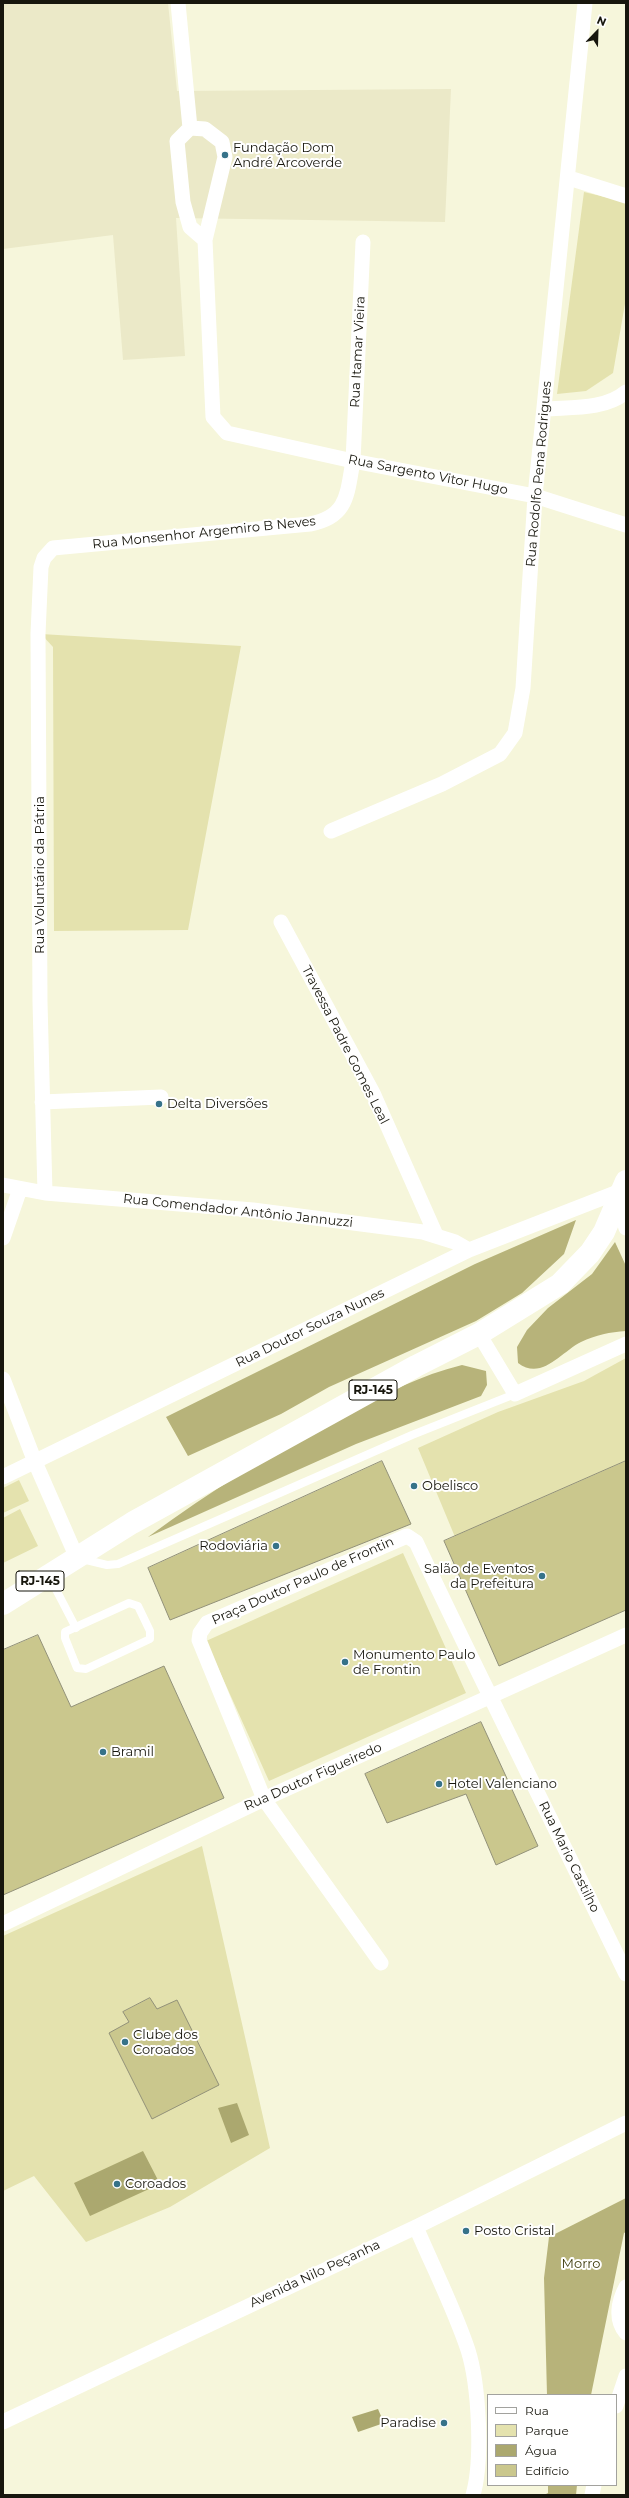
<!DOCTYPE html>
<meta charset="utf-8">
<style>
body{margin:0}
#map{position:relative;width:629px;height:2498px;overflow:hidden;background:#f6f6db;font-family:Montserrat,sans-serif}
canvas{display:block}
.frame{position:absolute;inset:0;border:4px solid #17160d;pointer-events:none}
.legend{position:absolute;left:487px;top:2394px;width:130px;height:92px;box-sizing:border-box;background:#fff;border:1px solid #a2a29e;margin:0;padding:5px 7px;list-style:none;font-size:12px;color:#17160d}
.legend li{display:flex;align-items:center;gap:8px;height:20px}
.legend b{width:20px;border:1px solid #a2a29e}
.north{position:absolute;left:577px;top:12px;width:40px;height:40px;-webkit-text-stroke:3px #fff;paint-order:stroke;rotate:23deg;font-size:11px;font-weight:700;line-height:16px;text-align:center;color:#17160d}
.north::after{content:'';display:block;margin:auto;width:14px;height:18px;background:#17160d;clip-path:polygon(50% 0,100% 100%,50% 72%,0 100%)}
</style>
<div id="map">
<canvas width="629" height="2498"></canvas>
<div class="frame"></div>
<ul class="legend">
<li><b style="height:5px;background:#fff"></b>Rua</li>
<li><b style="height:11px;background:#e4e2ae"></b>Parque</li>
<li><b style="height:11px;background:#aba86f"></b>Água</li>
<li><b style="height:11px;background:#cac78d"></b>Edifício</li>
</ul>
<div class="north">N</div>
</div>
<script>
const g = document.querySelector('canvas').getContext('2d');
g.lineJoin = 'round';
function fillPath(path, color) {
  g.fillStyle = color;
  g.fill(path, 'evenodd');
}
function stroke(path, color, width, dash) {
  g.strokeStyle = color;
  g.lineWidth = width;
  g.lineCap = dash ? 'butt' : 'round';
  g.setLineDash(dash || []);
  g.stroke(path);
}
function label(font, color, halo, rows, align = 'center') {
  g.font = font + ' Montserrat,sans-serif';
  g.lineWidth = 4;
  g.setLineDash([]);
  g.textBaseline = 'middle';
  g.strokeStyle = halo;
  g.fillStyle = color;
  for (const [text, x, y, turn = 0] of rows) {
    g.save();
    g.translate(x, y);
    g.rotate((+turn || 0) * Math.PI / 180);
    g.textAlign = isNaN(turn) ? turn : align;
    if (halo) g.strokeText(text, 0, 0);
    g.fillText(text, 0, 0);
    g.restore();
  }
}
fillPath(new Path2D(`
 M3 3H168L177 91 451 89 445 222 176 218 185 356 123 360 113 235 3 249Z`), '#ebe9c8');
fillPath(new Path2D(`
 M584 192 626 202V298L613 373 586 391 557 394Z
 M41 634 241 646 188 930 54 931 53 647Z
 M626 1358V1461L455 1537 418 1448 498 1412 584 1381Z
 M19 1480 29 1501 3 1513V1488Z
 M20 1509 38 1546 3 1563V1518Z
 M403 1553 466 1693 269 1781 206 1641Z
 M202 1846 270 2148 170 2207 86 2242 34 2176 3 2191V1936Z`), '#e4e2ae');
fillPath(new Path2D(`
 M576 1220 564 1254 522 1293 476 1321 329 1387 281 1414 188 1456 166 1417 475 1264Z
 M615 1242 626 1266V1331C610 1332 596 1335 581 1342 561 1352 542 1381 518 1363L517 1347 527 1330 548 1308 592 1274Z
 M462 1365 486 1371 487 1385 481 1396 356 1444 148 1537C210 1491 278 1449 347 1414 384 1394 421 1375 462 1365Z
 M626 2198V2232L624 2233 591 2395H547L544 2278 549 2237Z
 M548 2485H577L576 2495H544L548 2493Z`), '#b7b37a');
fillPath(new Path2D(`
 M237 2103 249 2135 231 2143 218 2108Z
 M143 2151 160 2184 90 2216 74 2183Z
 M378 2409 384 2423 358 2432 352 2417Z`), '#aba86f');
const building = new Path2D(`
 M382 1461 411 1524 170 1620 148 1568Z
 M626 1461V1610L499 1666 444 1541Z
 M38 1635 71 1707 164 1666 224 1798 3 1895V1650Z
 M481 1722 538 1846 496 1865 466 1794 387 1823 365 1774Z
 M150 1998 157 2009 177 2000 219 2085 152 2119 109 2033 129 2022 123 2012Z`);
fillPath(building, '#cac78d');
stroke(building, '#929179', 1);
stroke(new Path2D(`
 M82 1559 107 1565 118 1564 412 1435 515 1394
 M49 1576 76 1628
 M129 1603 138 1606 150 1631V1639L86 1669 77 1668 65 1638V1632Z`), '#fff', 8);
stroke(new Path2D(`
 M178 3 190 128
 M569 178 626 196
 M205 240 190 227 183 202 177 141 190 128 205 129 222 142 225 157 205 240 213 417 227 433 353 461 535 496 626 525
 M545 409C571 407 605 410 626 392
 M331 831 442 784 500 754 515 733 523 688 535 496 585 3
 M281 922 373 1093 436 1235
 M42 1102 161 1097
 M3 1185 45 1193 253 1210 423 1232 455 1242 469 1250
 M45 1193 40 1002 38 634 41 567 44 558 53 548 310 524C348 517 347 494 353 461L363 242
 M618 1201 626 1228
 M3 1238 20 1189
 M479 1334 515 1394 626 1344
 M3 1379 35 1462 77 1558
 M3 1477 469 1250 623 1190
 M3 1924 264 1799 626 1635
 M381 1963 264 1799 199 1640 200 1633 207 1623 407 1536 416 1542C484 1687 557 1830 626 1974
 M416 2227C433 2267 454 2308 468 2350 479 2385 483 2460 473 2495
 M626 2287C618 2302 615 2320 626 2333
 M616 2406 626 2376
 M3 2422 416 2227 626 2123
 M592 2495 594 2485`), '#fff', 15);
stroke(new Path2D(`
 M3 1604 132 1523 416 1366 479 1334 560 1284 590 1253 604 1232 626 1181`), '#fff', 22);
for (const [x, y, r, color] of [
 [225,155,4,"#367289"],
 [159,1104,4,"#367289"],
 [414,1486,4,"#367289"],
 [276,1546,4,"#367289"],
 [542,1576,4,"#367289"],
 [345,1662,4,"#367289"],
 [103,1752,4,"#367289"],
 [439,1784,4,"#367289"],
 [125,2042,4,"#367289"],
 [117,2184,4,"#367289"],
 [466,2231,4,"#367289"],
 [444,2423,4,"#367289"]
]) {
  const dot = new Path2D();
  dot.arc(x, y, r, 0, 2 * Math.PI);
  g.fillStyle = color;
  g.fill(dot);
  stroke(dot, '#fff', 1.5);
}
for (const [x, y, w] of [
 [373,1390,48],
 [40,1581,48]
]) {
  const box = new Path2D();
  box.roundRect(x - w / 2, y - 10, w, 20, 3);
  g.fillStyle = '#fff';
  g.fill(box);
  stroke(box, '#17160d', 1);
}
label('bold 12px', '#17160d', null, [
 ["RJ-145",373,1390],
 ["RJ-145",40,1581]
]);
label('13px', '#17160d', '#fff', [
 ["Fundação Dom",233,148],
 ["André Arcoverde",233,163],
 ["Delta Diversões",167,1104],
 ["Obelisco",422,1486],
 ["Rodoviária",268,1546,"right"],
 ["Salão de Eventos",534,1569,"right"],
 ["da Prefeitura",534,1584,"right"],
 ["Monumento Paulo",353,1655],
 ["de Frontin",353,1670],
 ["Bramil",111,1752],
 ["Hotel Valenciano",447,1784],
 ["Clube dos",133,2035],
 ["Coroados",133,2050],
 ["Coroados",125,2184],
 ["Posto Cristal",474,2231],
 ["Paradise",436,2423,"right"]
], 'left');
label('13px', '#17160d', '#fff', [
 ["Rua Itamar Vieira",358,352,-87],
 ["Rua Rodolfo Pena Rodrigues",539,474,-85],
 ["Rua Sargento Vitor Hugo",428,475,11],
 ["Rua Monsenhor Argemiro B Neves",204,533,-6],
 ["Rua Voluntário da Pátria",40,875,-90],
 ["Travessa Padre Gomes Leal",345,1045,63],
 ["Rua Comendador Antônio Jannuzzi",238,1211,6],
 ["Rua Doutor Souza Nunes",310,1328,-26],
 ["Praça Doutor Paulo de Frontin",303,1581,-24],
 ["Rua Doutor Figueiredo",313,1777,-24],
 ["Rua Mario Castilho",569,1857,64],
 ["Avenida Nilo Peçanha",315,2274,-25]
]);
label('13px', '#3c390a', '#fff', [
 ["Morro",581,2264]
]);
</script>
